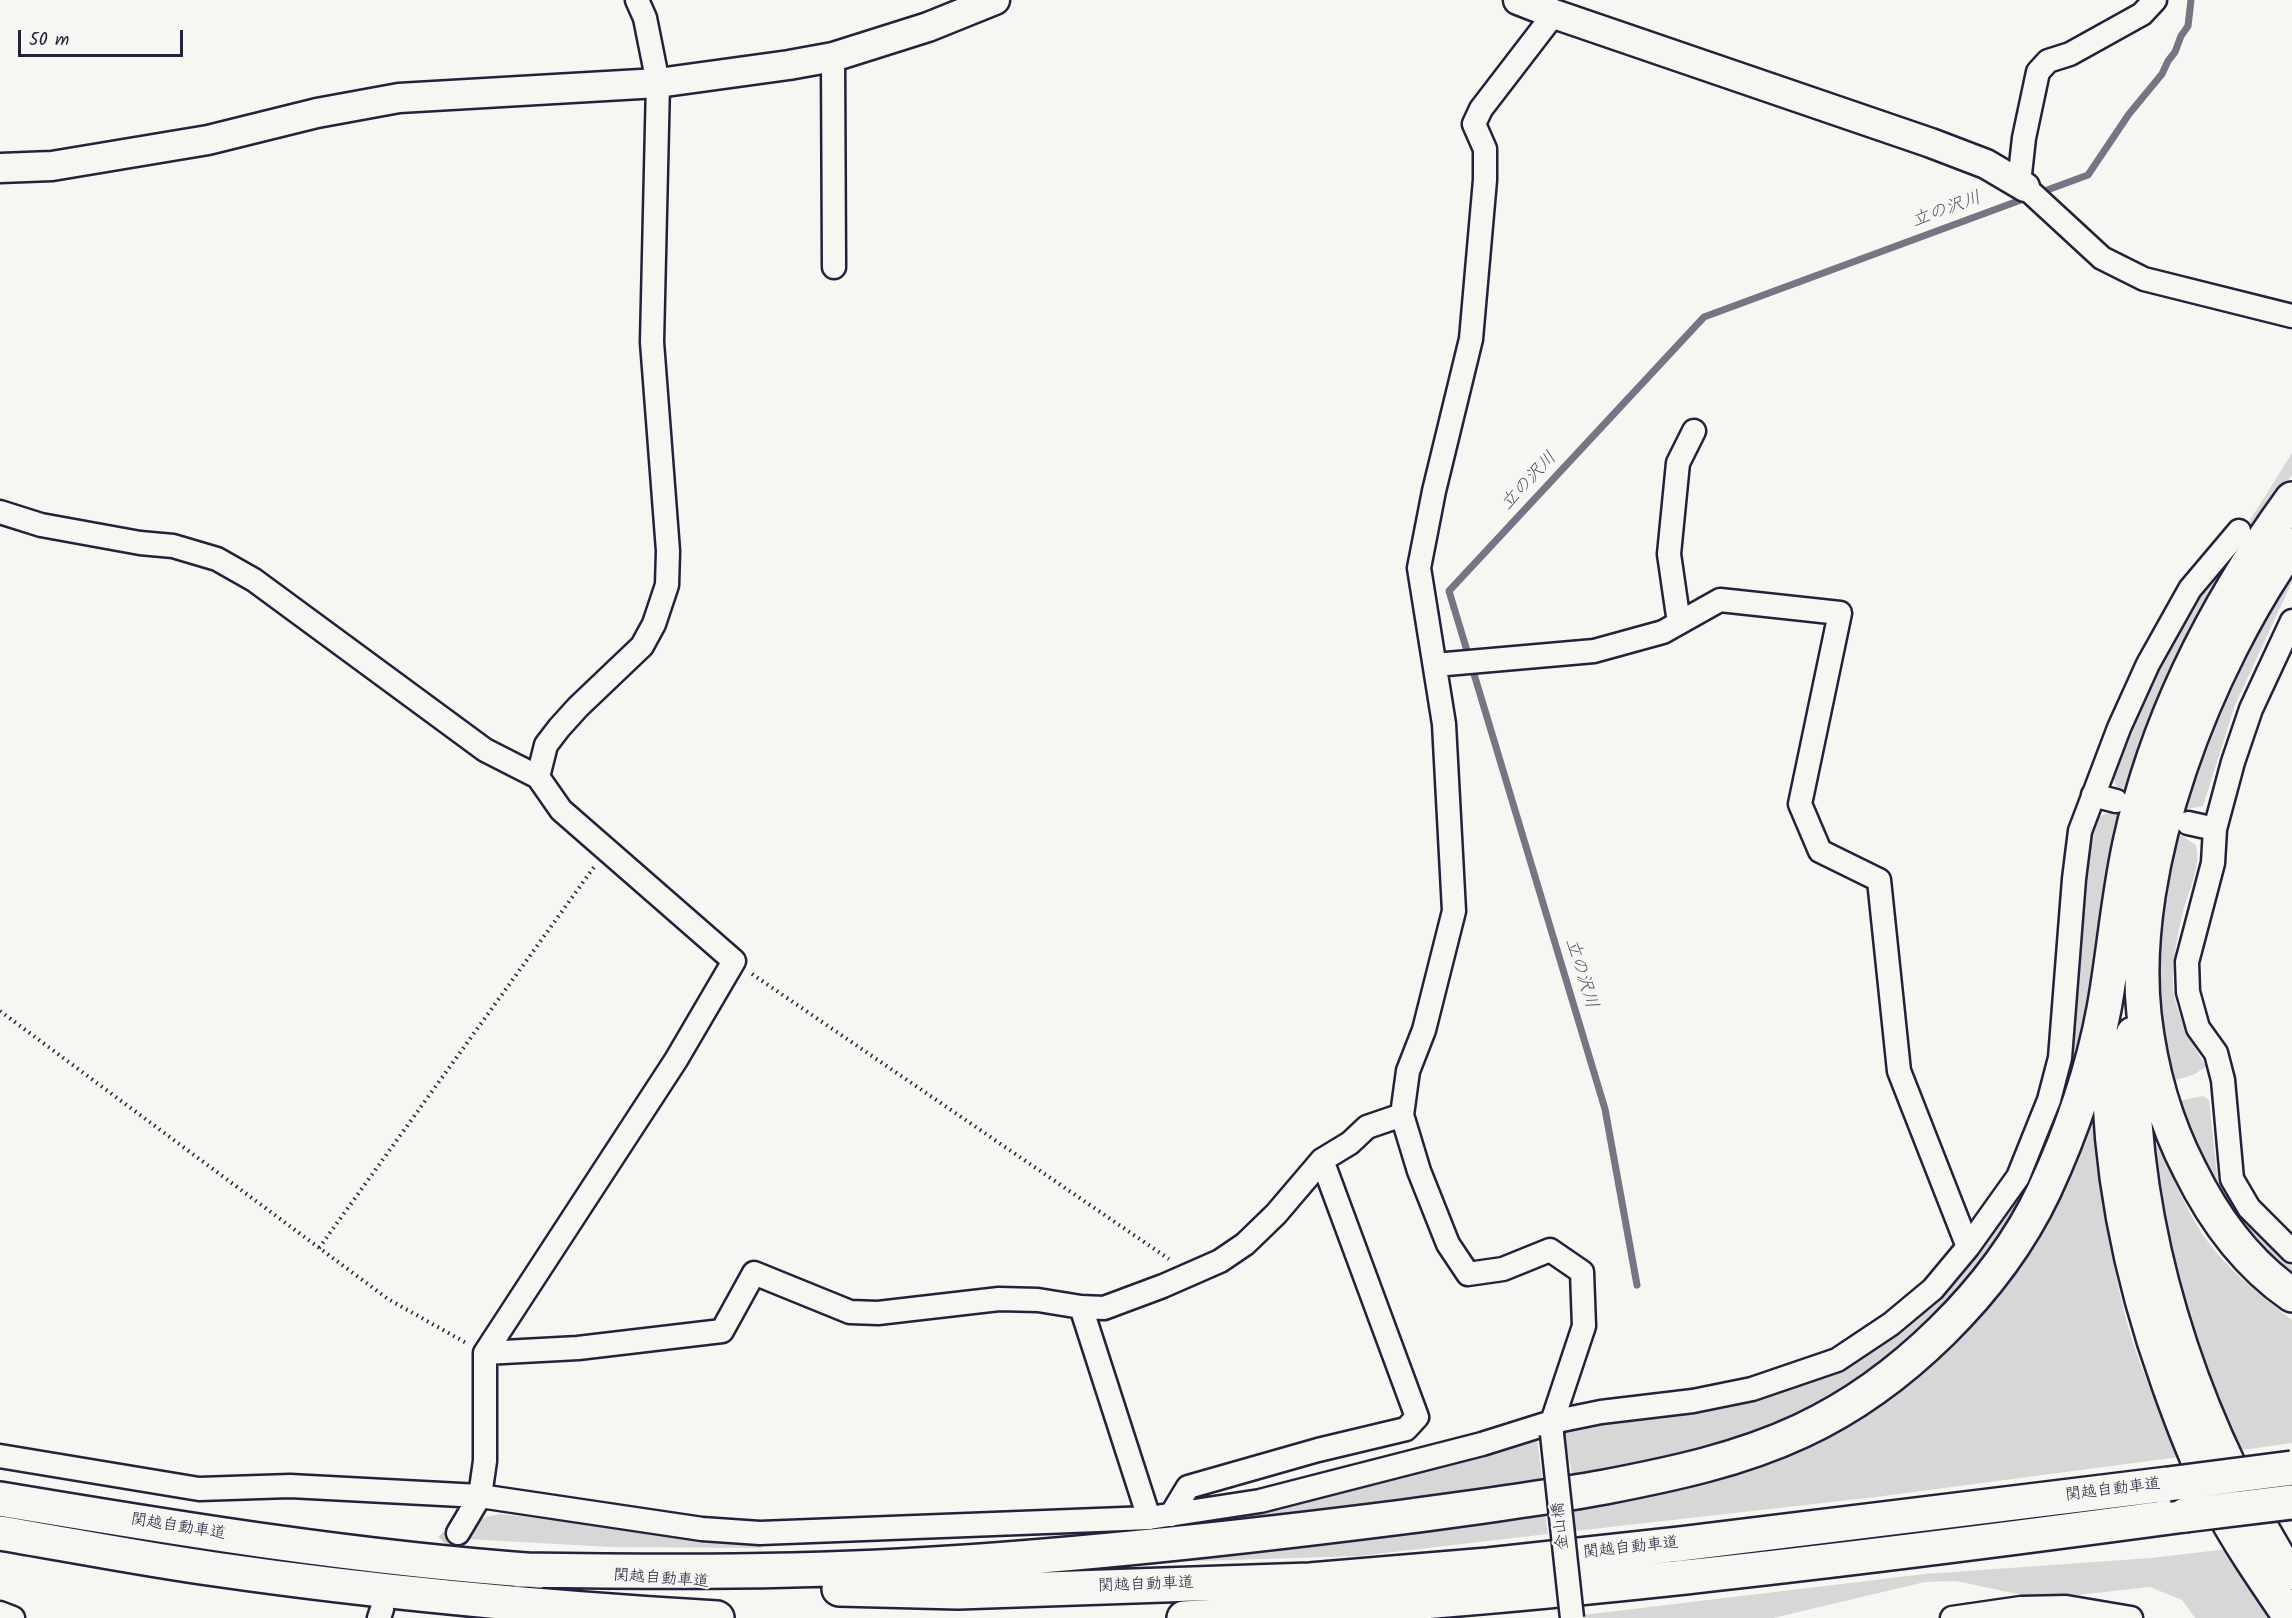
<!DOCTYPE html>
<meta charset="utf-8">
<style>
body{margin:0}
#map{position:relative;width:2292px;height:1618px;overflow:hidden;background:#f6f6f2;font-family:Kalam,sans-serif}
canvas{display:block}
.scale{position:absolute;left:18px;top:30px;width:165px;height:27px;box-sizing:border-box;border:3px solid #22223b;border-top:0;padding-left:8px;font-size:18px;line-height:21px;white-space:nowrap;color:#22223b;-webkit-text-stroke:4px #f6f6f2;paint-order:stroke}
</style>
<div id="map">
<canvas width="2292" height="1618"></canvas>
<div class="scale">50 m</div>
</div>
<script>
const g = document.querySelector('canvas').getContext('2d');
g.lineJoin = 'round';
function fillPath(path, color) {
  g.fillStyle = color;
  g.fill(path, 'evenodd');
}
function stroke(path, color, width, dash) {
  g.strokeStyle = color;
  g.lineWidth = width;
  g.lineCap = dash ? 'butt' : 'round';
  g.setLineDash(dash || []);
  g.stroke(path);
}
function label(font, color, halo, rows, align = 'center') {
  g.font = font + ' Kalam,"Klee One",sans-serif';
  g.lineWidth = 4.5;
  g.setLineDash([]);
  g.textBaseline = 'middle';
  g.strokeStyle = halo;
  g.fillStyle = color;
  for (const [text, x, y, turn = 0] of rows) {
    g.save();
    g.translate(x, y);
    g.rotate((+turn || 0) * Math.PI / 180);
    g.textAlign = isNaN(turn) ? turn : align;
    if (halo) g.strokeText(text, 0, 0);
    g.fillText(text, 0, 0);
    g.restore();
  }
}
fillPath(new Path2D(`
 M2292 453V475L2269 505 2126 792 2118 789 2110 772C2125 739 2138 704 2156 672 2197 597 2247 527 2292 453Z
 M2292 568V582L2235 705 2203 806 2182 810C2196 768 2211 726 2229 685 2248 645 2270 607 2292 568Z
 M2111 812 2122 815 2100 919 2082 1034 2048 1150 2016 1212 1986 1260 1900 1352 1800 1414 1749 1435 1688 1455 1573 1477 1563 1433 1601 1423 1698 1409 1884 1336 2039 1150 2087 835 2094 818Z
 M2176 832 2196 845C2201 865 2190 888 2184 908 2178 931 2170 971 2174 995 2179 1021 2193 1044 2206 1067L2193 1075 2172 1081C2167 1047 2159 1014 2157 980 2155 930 2167 881 2176 832Z
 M2203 1096 2209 1100 2218 1183 2243 1217 2281 1258 2292 1267V1276L2237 1226 2189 1137 2178 1101Z
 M2146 1105C2161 1146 2175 1189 2198 1227 2221 1265 2258 1293 2292 1320V1443L2242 1450C2213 1400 2196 1344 2181 1288 2171 1249 2161 1209 2153 1168 2149 1148 2148 1126 2146 1105Z
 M2091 1106C2100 1178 2108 1249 2126 1319 2139 1367 2160 1412 2179 1457L1876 1497 1575 1531 1571 1511C1634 1500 1696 1488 1757 1469 1783 1461 1807 1447 1831 1434 1906 1392 1967 1340 2017 1271 2025 1260 2035 1249 2041 1237 2063 1196 2076 1149 2091 1106Z
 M1537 1440 1543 1482 1441 1497 1239 1520 1236 1514 1438 1467Z
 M1545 1513 1548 1534 1359 1556 1104 1564Z
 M500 1514 625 1528 700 1542 760 1545 762 1548 611 1547 466 1539 482 1518Z
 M2228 1549 2274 1618H2195L2182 1600 2150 1587 2041 1599 1956 1581 1925 1582 1773 1618H1583V1615L1925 1574 2151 1558Z`), '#d7d7d7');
stroke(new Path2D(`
 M2039 193 2088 175 2129 114 2162 74 2168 61 2175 52 2181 36 2188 26 2191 0
 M1637 1285 1605 1109 1449 591 1704 317 2029 197`), '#757583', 7);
stroke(new Path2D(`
 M423 1568 458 1533`), '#cccccd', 22, [22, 11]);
const minor = new Path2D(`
 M833 57 834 267
 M2019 183 2024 138 2038 72 2048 61 2070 54 2142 14 2155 0
 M2025 187 2102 258 2144 279 2292 316
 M0 512 41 525 140 543 173 546 217 559 254 580 485 750 538 777
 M2292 621 2251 709 2233 762 2215 829 2213 863 2187 962 2188 992 2198 1028 2216 1053 2223 1080 2232 1179 2249 1208 2292 1251
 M1679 623 1669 554 1678 463 1694 431
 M1435 665 1594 651 1663 632 1720 600 1840 613 1800 804 1820 851 1879 880 1899 1071 1968 1247
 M2093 795 2116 801
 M2188 823 2215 829
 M1081 1307 1149 1518
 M485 1353 578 1348 722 1331 754 1273 850 1312 878 1313 999 1299 1038 1300 1081 1307 1104 1308 1163 1286 1220 1261 1245 1244 1276 1214 1322 1160 1350 1143 1367 1127 1402 1115
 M1552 1434V1422L1584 1326 1582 1272 1550 1250 1503 1269 1468 1274 1448 1244 1419 1171 1402 1115 1408 1071 1424 1030 1454 911 1444 724 1419 568 1434 491 1471 339 1485 180V149L1474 124 1481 109 1554 14
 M0 1456 199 1489 290 1486 480 1496 702 1529 760 1533 1149 1518 1260 1501 1482 1444 1552 1422 1601 1412 1693 1401 1752 1389 1837 1360 1891 1324 1933 1289 1968 1247 2018 1177 2049 1100 2060 1058 2074 879 2080 831 2119 728 2148 664 2190 589 2239 531
 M1171 1515 1188 1487 1318 1450 1406 1429 1417 1417 1322 1160
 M458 1533 480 1496 485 1461V1353L676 1060 734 961 561 810 538 777 546 745 559 728 578 707 642 646 654 624 667 585 668 551 652 342 658 83 645 18 637 0
 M0 1613 13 1618
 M379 1618 382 1609
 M1952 1618 2021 1608 2066 1607 2131 1618`);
const tertiary = new Path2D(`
 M1518 0 1554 14 1931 143 1986 164 2025 187
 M0 168 52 166 208 140 317 113 399 98 658 83 789 65 833 57 928 27 995 0`);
const motorway = new Path2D(`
 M2292 545C2206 667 2128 863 2144 1014 2150 1067 2165 1122 2190 1170 2214 1219 2246 1263 2292 1295
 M2133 1034C2127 1223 2188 1414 2288 1573
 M2109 1044C2107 1159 2129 1273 2168 1382 2182 1422 2197 1461 2216 1499 2238 1541 2265 1580 2291 1618
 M0 1499C179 1529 358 1558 539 1571
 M0 1533C72 1545 143 1559 215 1569 381 1593 549 1608 717 1618
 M519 1570C663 1572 806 1573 950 1563 1102 1553 1253 1536 1403 1517 1471 1508 1538 1499 1605 1487 1672 1474 1739 1460 1801 1431 1900 1385 1997 1290 2044 1191 2071 1133 2092 1073 2104 1009 2114 954 2118 898 2130 843 2157 718 2217 602 2292 499
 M839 1589 958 1592 1310 1580 1488 1565 1680 1544 2168 1484
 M1184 1618C1519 1601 1852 1560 2185 1515`);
stroke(minor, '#22223b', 27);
stroke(tertiary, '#22223b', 33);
stroke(motorway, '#22223b', 38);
stroke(new Path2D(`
 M752 974 1169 1259
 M0 1011 388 1299 468 1344
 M319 1248 594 867`), '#22223b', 4, [1.5, 4.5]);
stroke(minor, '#f6f6f2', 22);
stroke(tertiary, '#f6f6f2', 28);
stroke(motorway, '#f6f6f2', 33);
const minorBridge = new Path2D(`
 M1552 1434 1572 1618`);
const motorwayBridge = new Path2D(`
 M2168 1484 2292 1468
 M2185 1515 2292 1502`);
stroke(minorBridge, '#22223b', 27, []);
stroke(motorwayBridge, '#22223b', 38, []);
stroke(minorBridge, '#f6f6f2', 22);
stroke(motorwayBridge, '#f6f6f2', 33);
label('16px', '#22223b', '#f6f6f2', [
 ["関越自動車道",2113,1491,-7],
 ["金山橋",1562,1526,-96],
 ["関越自動車道",178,1528,9],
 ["関越自動車道",1631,1549,-6],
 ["関越自動車道",661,1580,4],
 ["関越自動車道",1146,1586,-2]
]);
label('italic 18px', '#535365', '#f6f6f2', [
 ["立の沢川",1947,211,-20],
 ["立の沢川",1530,482,-47],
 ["立の沢川",1580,974,73]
]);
</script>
